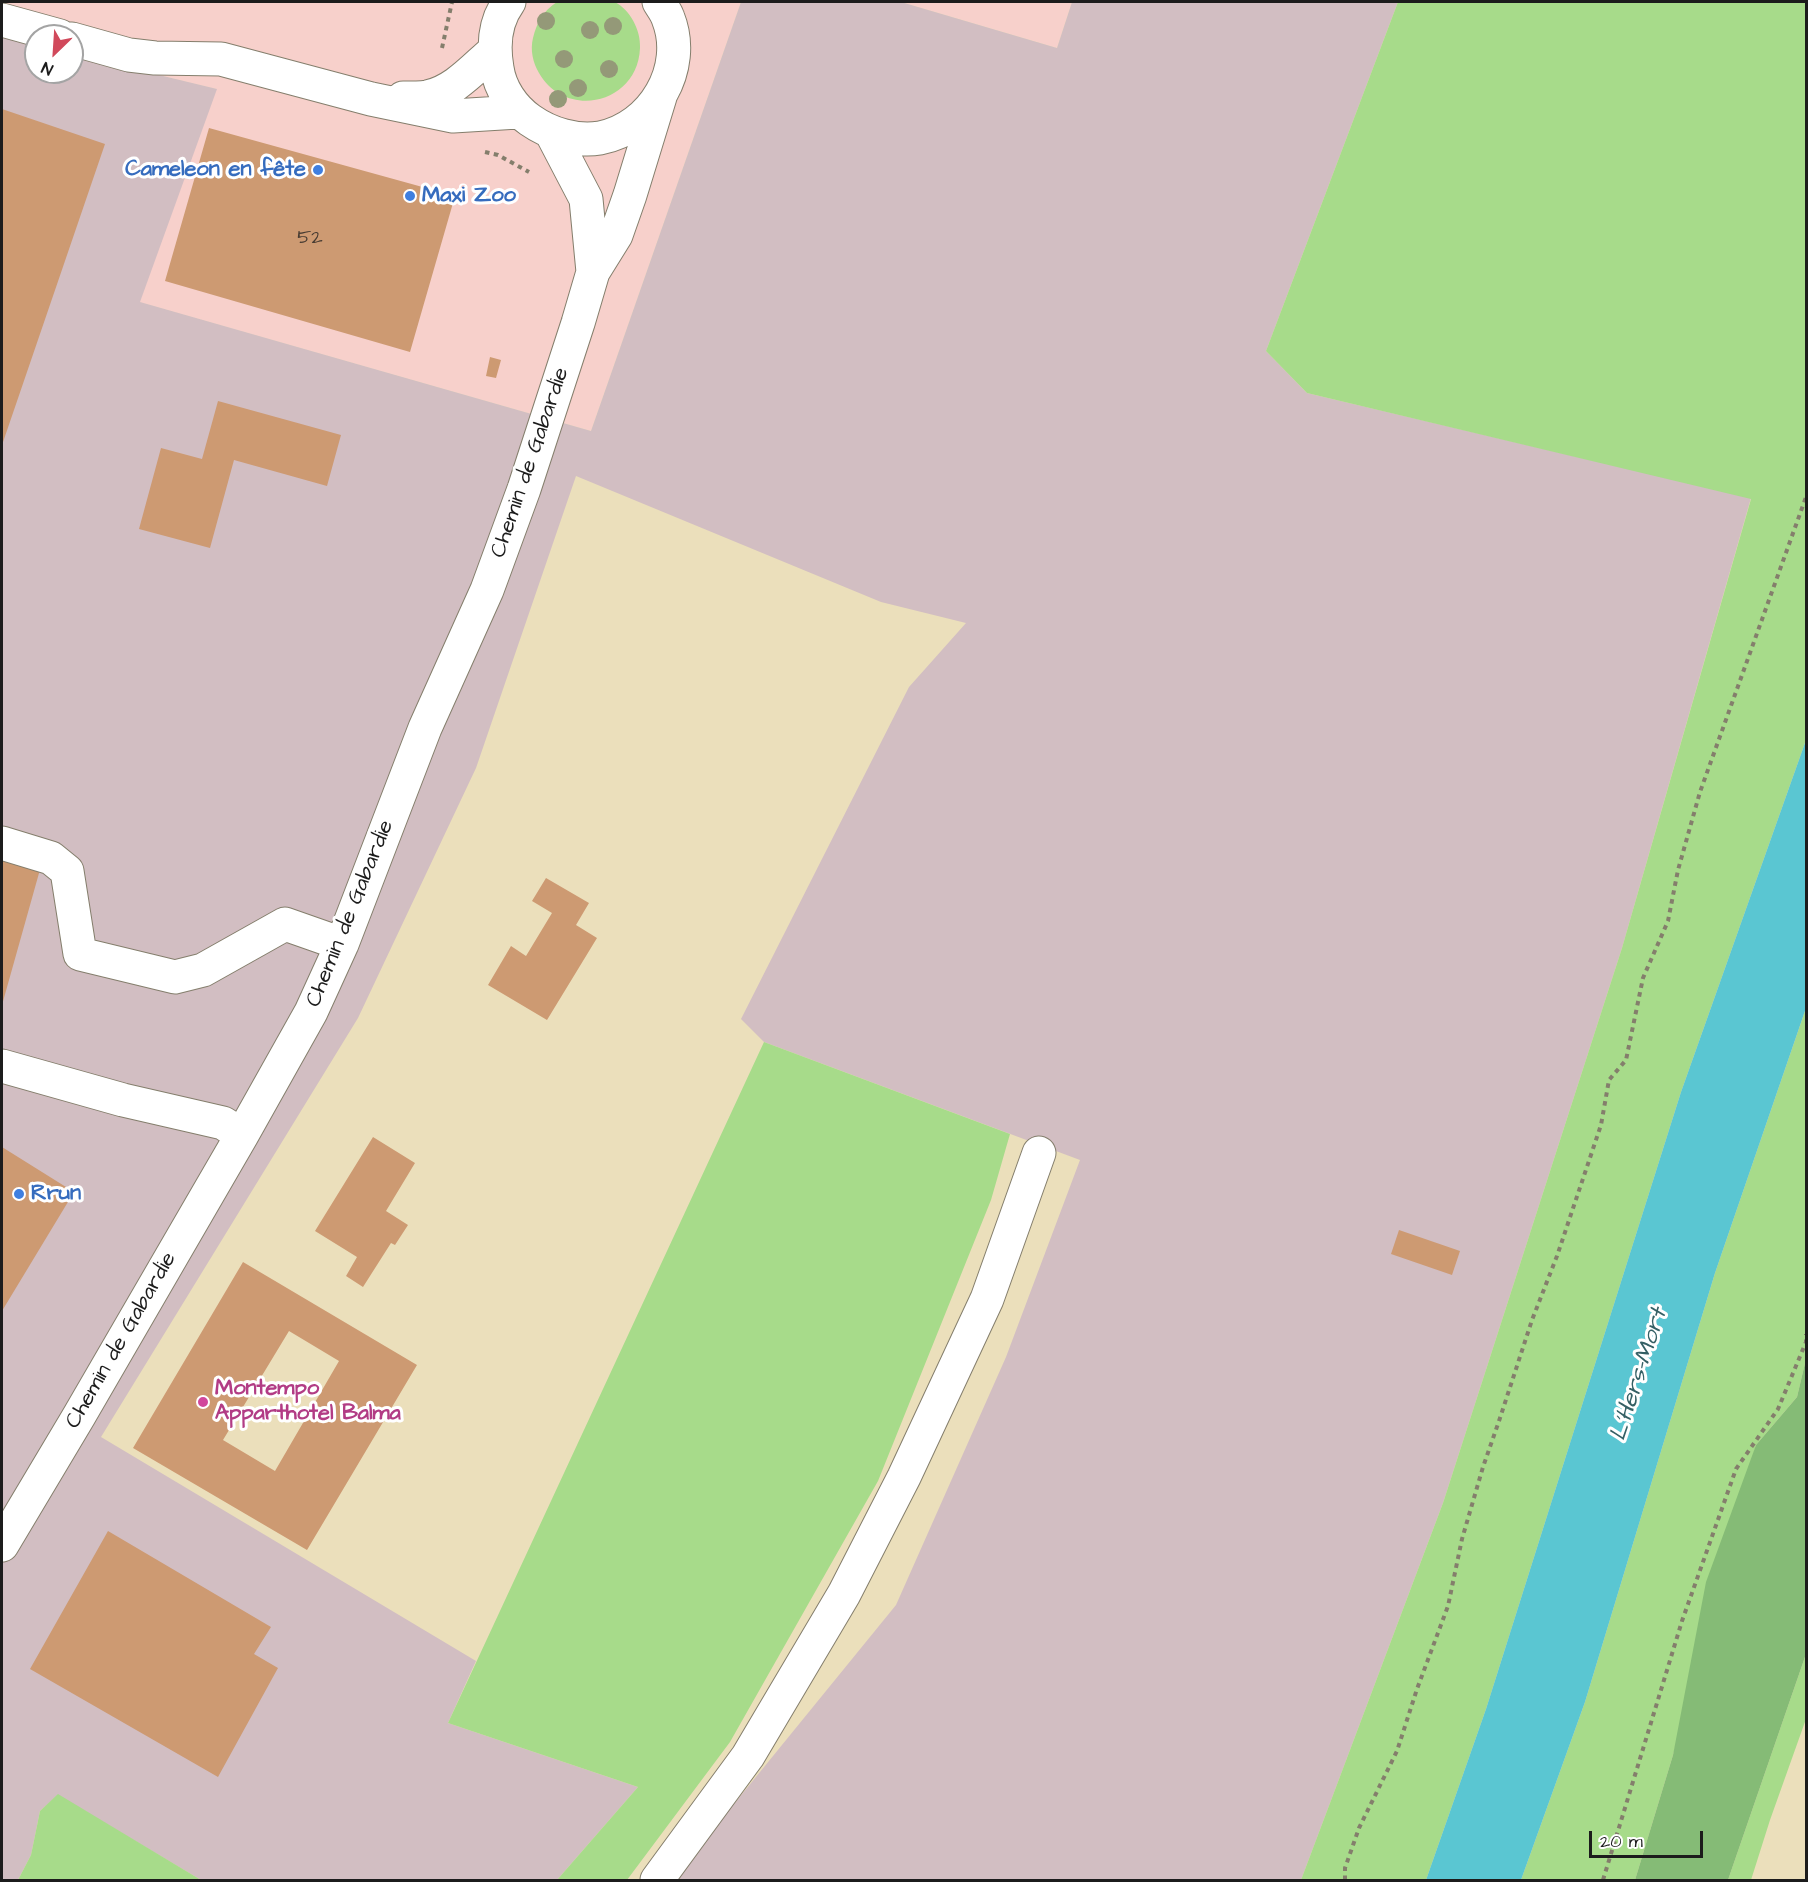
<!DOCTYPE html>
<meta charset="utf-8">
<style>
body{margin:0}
#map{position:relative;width:1808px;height:1882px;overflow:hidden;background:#ebdfbb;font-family:"Architects Daughter",sans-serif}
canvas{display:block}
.frame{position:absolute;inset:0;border:3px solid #1c1c1c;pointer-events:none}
.north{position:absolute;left:24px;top:24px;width:60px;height:60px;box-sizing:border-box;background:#fff;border:2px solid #a4a4a4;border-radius:50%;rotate:205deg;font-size:16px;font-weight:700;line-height:24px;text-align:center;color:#1c1c1c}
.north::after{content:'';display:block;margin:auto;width:21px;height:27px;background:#d1495b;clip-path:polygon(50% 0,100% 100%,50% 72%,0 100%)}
.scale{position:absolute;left:1589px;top:1831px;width:114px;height:27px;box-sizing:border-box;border:3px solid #1c1c1c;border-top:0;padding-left:8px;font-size:18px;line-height:21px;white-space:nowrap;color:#1c1c1c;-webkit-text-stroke:4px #fff;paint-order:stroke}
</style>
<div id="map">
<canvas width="1808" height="1882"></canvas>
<div class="frame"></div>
<div class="north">N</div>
<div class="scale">20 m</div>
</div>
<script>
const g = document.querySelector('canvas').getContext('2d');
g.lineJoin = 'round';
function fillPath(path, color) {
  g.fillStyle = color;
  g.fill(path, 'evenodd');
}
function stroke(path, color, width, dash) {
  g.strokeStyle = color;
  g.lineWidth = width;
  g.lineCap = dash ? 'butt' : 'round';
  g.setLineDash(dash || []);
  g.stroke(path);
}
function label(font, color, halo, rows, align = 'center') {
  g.font = font + ' "Architects Daughter",sans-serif';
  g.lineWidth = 6;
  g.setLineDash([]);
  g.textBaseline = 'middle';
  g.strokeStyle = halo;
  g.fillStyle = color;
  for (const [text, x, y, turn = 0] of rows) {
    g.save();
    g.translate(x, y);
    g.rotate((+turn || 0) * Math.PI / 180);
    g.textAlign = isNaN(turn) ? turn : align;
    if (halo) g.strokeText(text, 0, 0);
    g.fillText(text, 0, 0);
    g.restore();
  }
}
fillPath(new Path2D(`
 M2 2H741L591 431 139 302 216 89 2 37Z
 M901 2H1072L1057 48Z`), '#f7d0cb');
fillPath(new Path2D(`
 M741 2H901L1057 48 1072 2H1398L1266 351 1307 393 1751 498 1622 948 1443 1503 1301 1880H672L896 1605 1006 1357 1080 1160 764 1042 741 1019 909 687 966 623 881 602 576 476 476 768 358 1018 101 1437 476 1661 448 1723 638 1787 557 1880H201L58 1795 40 1811 31 1855 18 1880H2V37L36 45V72H72V54L217 89 140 302 591 431Z`), '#d2bec2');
fillPath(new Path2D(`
 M557 2H615C630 10 641 30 640 48 638 103 567 121 539 73 533 63 530 50 533 38 537 22 543 11 557 2Z
 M1398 2H1806V740L1681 1092 1486 1709 1426 1880H1301L1443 1503 1622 948 1751 499 1307 393 1266 351Z
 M1806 1008V1359L1797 1397 1756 1445 1673 1755 1635 1880H1521L1585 1702 1715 1273Z
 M764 1042 1010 1134 991 1200 878 1481 730 1742 627 1880H557L638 1787 448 1723Z
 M1806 1654V1719L1770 1820 1751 1880H1728Z
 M58 1794 201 1880H18L31 1855 40 1811Z`), '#a7db8a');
fillPath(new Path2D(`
 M1806 1359V1654L1728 1880H1635L1673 1755 1706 1582 1756 1445 1797 1397Z`), '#85bb76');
fillPath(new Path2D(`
 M1806 740V1008L1715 1273 1585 1702 1521 1880H1426L1486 1709 1681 1092Z`), '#5ac6d2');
fillPath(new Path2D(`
 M2 109 105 144 2 445Z
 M209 128 455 196 410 352 165 281Z
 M490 357 501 360 496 378 486 376Z
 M218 401 341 435 327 486 234 460 210 548 139 529 161 448 202 459Z
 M2 855 41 866 2 1005Z
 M546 878 589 903 576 925 597 938 547 1020 488 985 511 946 526 956 552 913 532 901Z
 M373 1137 415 1163 386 1211 408 1225 395 1245 391 1243 363 1287 346 1276 357 1257 315 1231Z
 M2 1147 74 1192 2 1311Z
 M1399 1230 1460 1251 1452 1275 1391 1254Z
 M243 1262 417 1365 307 1550 133 1448ZM289 1331 339 1361 275 1471 223 1440Z
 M108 1531 271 1627 254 1654 278 1668 218 1777 30 1669Z`), '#cd9a72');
const minor = new Path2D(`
 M509 2C495 21 493 45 497 68 500 89 513 108 530 120 550 134 576 142 600 138 653 128 688 68 668 18 666 12 662 7 659 2
 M2 20 60 36
 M72 39 129 55 155 58 221 59 371 99 453 116 518 112
 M403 98C410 98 419 98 427 97 454 92 474 68 494 51
 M551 132 586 199 593 272
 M2 843 51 858 67 871 80 954 175 977 203 970 285 924 342 944
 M2 1066 123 1100 223 1123 242 1135
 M2 1545 79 1416 242 1135 311 1012 342 944 425 728 487 590 524 489 578 323 593 272 616 235 630 195 660 97
 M657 1880 748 1756 844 1594 904 1477 987 1299 1039 1153`);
stroke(minor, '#847e6c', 35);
stroke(new Path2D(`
 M442 48 452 2
 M485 152 498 155 529 172
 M1345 1880V1868L1359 1828 1397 1751 1417 1689 1448 1606 1462 1539 1483 1467 1499 1421 1532 1320 1557 1256 1601 1125 1609 1080 1626 1060 1643 978 1668 921 1678 870 1700 792 1806 497
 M1603 1880 1682 1621 1736 1469 1778 1409 1806 1342V1334`), '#847e6c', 4, [4.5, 4.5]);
stroke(minor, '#fff', 33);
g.fillStyle = '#949978';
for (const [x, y] of [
 [546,21],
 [613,26],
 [590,30],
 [564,59],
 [609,69],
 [578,88],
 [558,99]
]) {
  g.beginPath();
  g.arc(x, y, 9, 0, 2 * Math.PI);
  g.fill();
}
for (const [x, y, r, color] of [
 [318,170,6,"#3f7fe0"],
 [410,196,6,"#3f7fe0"],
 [19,1194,6,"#3f7fe0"],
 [203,1402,6,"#d1479c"]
]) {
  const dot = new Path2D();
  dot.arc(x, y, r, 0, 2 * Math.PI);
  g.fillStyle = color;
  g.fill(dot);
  stroke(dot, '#fff', 2);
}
label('20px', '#483c32', null, [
 ["52",310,239]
]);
label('bold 22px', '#366cbe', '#fff', [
 ["Cameleon en fête",306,170,"right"],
 ["Maxi Zoo",422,196],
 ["Rrun",31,1194]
], 'left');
label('22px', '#1c1c1c', '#fff', [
 ["Chemin de Gabardie",531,463,-71],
 ["Chemin de Gabardie",351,914,-68],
 ["Chemin de Gabardie",122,1341,-60]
]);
label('bold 22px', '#b23c85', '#fff', [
 ["Montempo",215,1389],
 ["Apparthotel Balma",215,1414]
], 'left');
label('italic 24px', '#356065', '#fff', [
 ["L'Hers-Mort",1640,1375,-72]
]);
</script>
